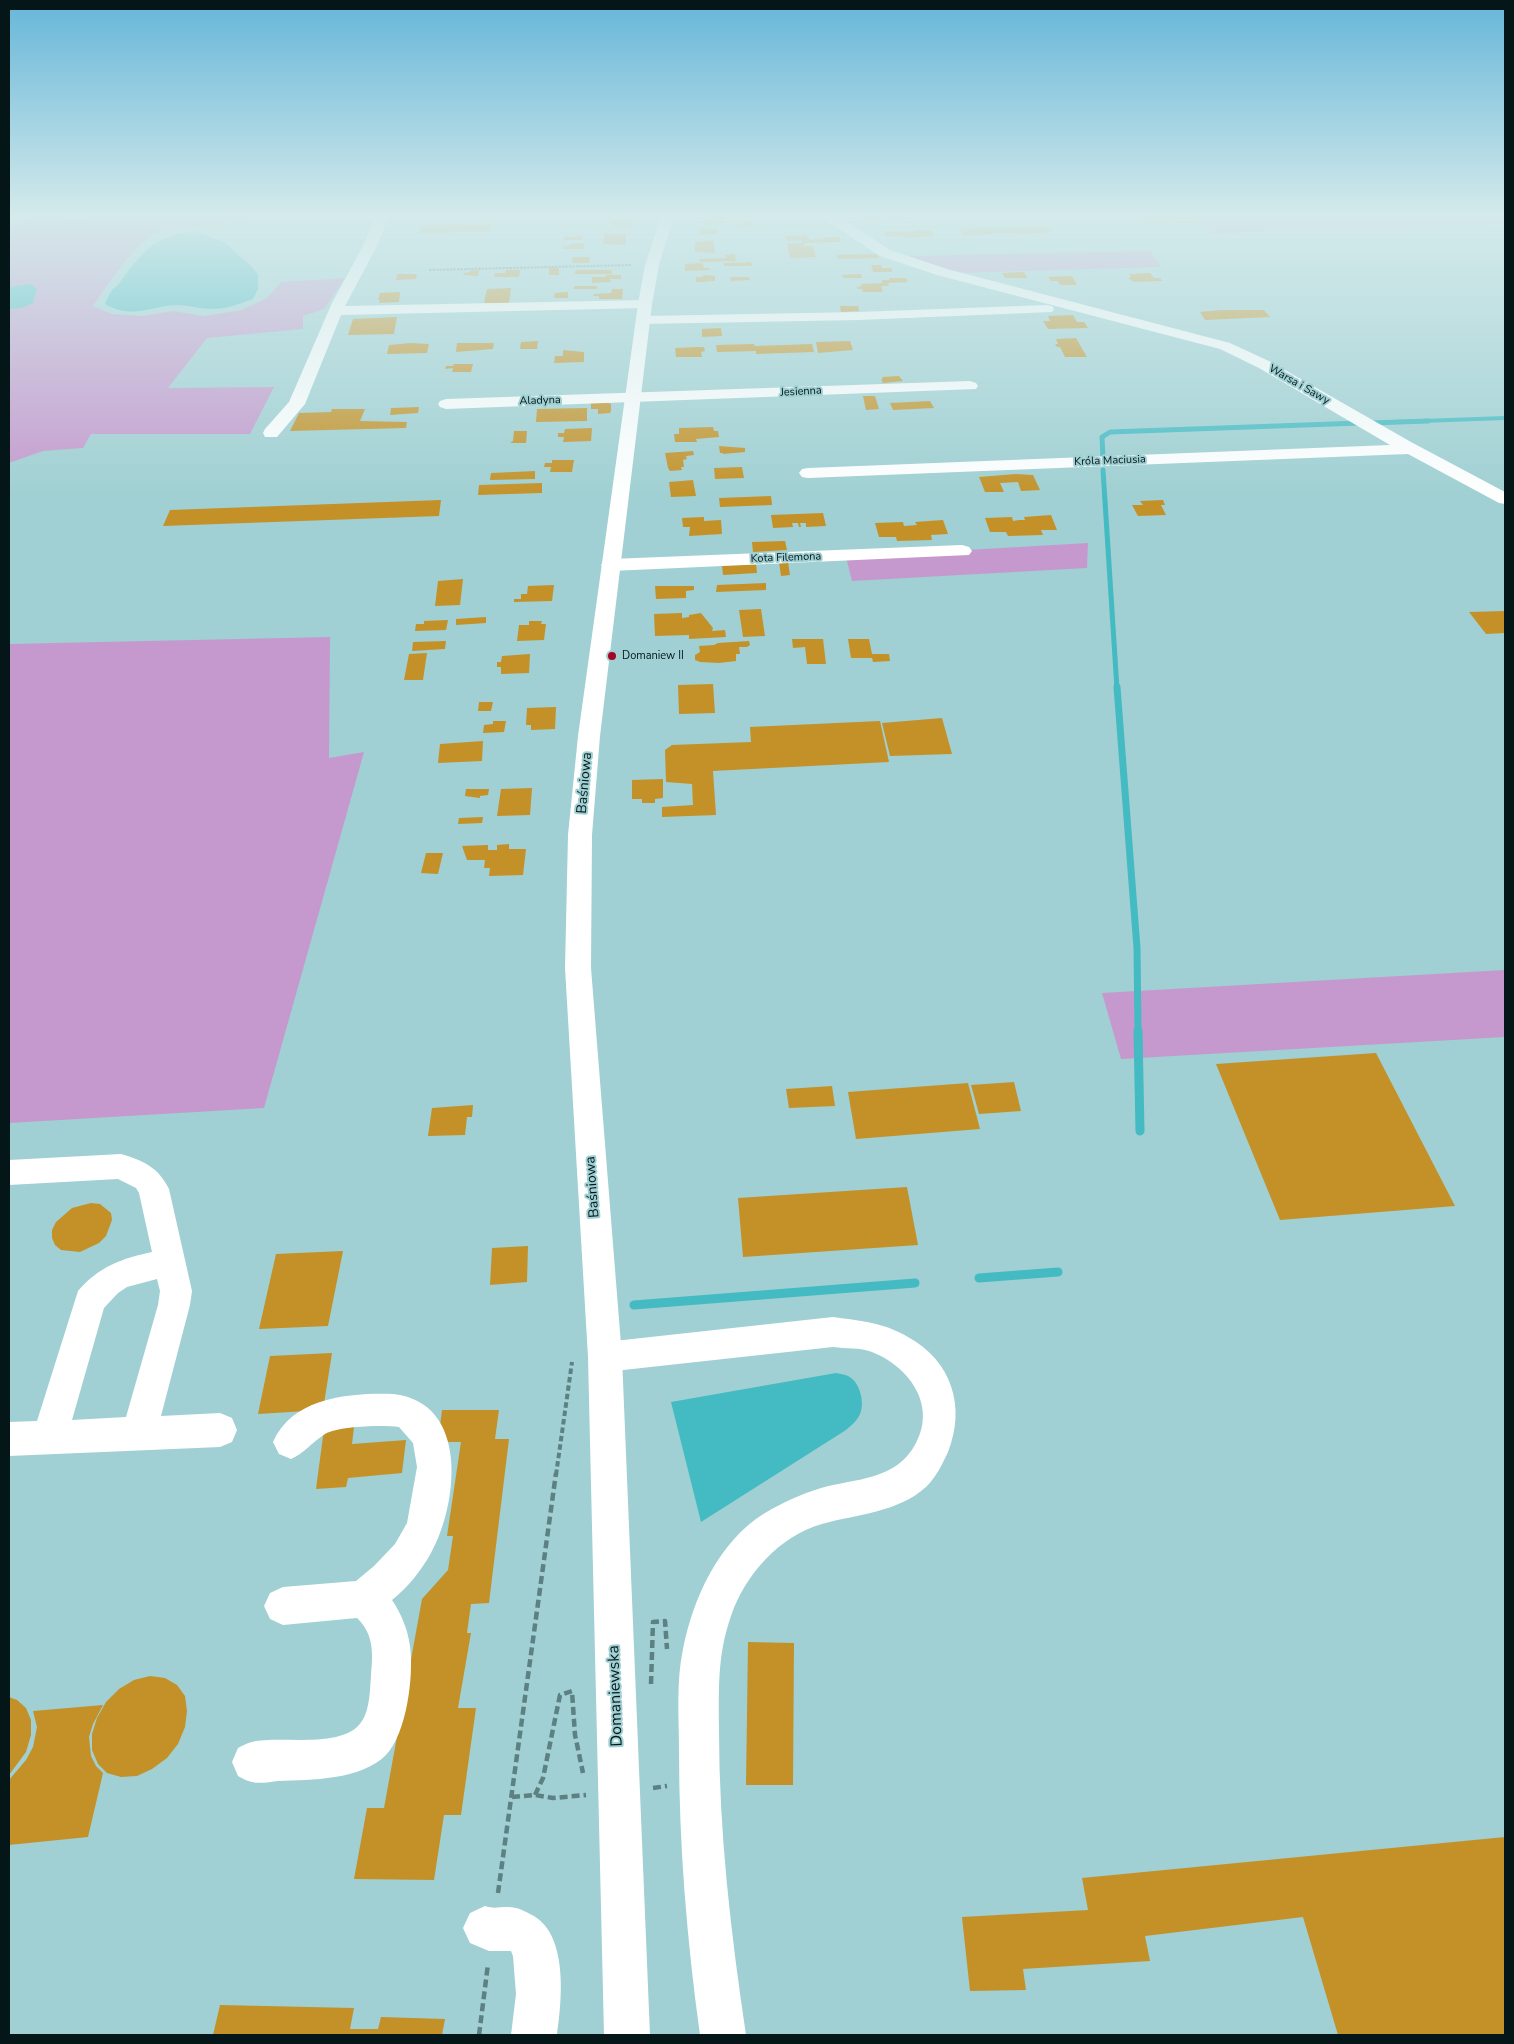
<!DOCTYPE html>
<meta charset="utf-8">
<style>
body{margin:0}
#map{position:relative;width:1514px;height:2044px;overflow:hidden;background:#a0d0d3;font-family:"Nunito Sans",sans-serif}
canvas{display:block}
.frame{position:absolute;inset:0;border:10px solid #041618;pointer-events:none}
</style>
<div id="map">
<canvas width="1514" height="2044"></canvas>
<div class="frame"></div>
</div>
<script>
const g = document.querySelector('canvas').getContext('2d');
g.lineJoin = 'round';
function fillPath(path, color) {
  g.fillStyle = color;
  g.fill(path, 'evenodd');
}
function stroke(path, color, width, dash) {
  g.strokeStyle = color;
  g.lineWidth = width;
  g.lineCap = dash ? 'butt' : 'round';
  g.setLineDash(dash || []);
  g.stroke(path);
}
function label(font, color, halo, rows, align = 'center') {
  g.font = font + ' "Nunito Sans",sans-serif';
  g.lineWidth = 4;
  g.setLineDash([]);
  g.textBaseline = 'middle';
  g.strokeStyle = halo;
  g.fillStyle = color;
  for (const [text, x, y, turn = 0] of rows) {
    g.save();
    g.translate(x, y);
    g.rotate((+turn || 0) * Math.PI / 180);
    g.textAlign = isNaN(turn) ? turn : align;
    if (halo) g.strokeText(text, 0, 0);
    g.fillText(text, 0, 0);
    g.restore();
  }
}
fillPath(new Path2D(`
 M276 215 154 233C129 251 111 281 93 306L112 314 142 316 173 311 204 316 242 310 267 298 281 282 345 278 324 309 303 316V329L207 338 168 388 274 387 250 434H91L83 448 43 451 9 463V224H18L33 217Z
 M1194 215H1505V224L1212 233Z
 M1150 251 1161 267 956 273 908 256Z
 M1088 543 1087 568 852 581 846 557Z
 M330 637 329 758 364 752 264 1108 9 1123V644Z
 M1505 970V1037L1121 1059 1102 993Z`), '#c599cd');
fillPath(new Path2D(`
 M194 231 224 242 252 267 258 274V289L253 299C239 304 226 309 212 309 200 309 188 305 177 305 148 306 134 320 105 304 107 300 109 294 112 290 114 287 118 286 120 282 144 250 153 237 194 231Z
 M31 284 37 289 33 303 22 308 9 309V287Z
 M836 1373C841 1374 848 1375 851 1378 860 1384 864 1402 861 1411 859 1419 852 1425 846 1430L701 1522 671 1402Z`), '#44bac2');
stroke(new Path2D(`
 M1394 422 1505 418`), '#44bac2', 4);
stroke(new Path2D(`
 M1371 423 1428 421
 M1103 458 1102 437 1110 432 1360 423
 M1103 470 1117 689`), '#44bac2', 5);
stroke(new Path2D(`
 M1117 687 1137 948 1138 1032`), '#44bac2', 7);
stroke(new Path2D(`
 M1138 1031 1140 1131
 M979 1278 1058 1272
 M634 1305 915 1283`), '#44bac2', 9);
fillPath(new Path2D(`
 M861 215H907L909 219 879 218 880 220H863Z
 M936 215H975L976 217 937 218Z
 M1162 216 1193 217 1197 223H1180L1178 220H1166L1168 223 1151 224 1147 218H1163Z
 M700 217H726V223L704 226V220H700Z
 M611 220H628V223H632V227H611Z
 M740 222H753L756 226 735 227V225L740 224Z
 M492 223 491 231 419 233 421 225Z
 M1047 227 1051 232 1024 234 1002 233 977 235H963L960 229Z
 M699 229H717L718 234 700 235Z
 M914 230H931L934 236 904 238 903 236 886 237 884 231 914 232Z
 M604 234H626V244L621 245 603 244Z
 M806 235 810 240 839 236 841 242 803 243 804 246H813L816 257 790 258 787 244 802 243 801 240 787 241 785 236Z
 M582 236V240H564V237Z
 M713 240 715 253 695 252V242Z
 M584 243V249H563V246H570V244Z
 M735 254 736 261 700 262 699 259 726 258 725 255Z
 M877 254 879 258 838 259 837 255Z
 M573 257H590L589 263H572Z
 M751 262 752 266H724V263Z
 M703 263 704 268H709V270L685 271V264Z
 M871 265H881L882 268H892V272H873Z
 M549 268H559V275H549Z
 M479 270 478 276 463 275 464 273 470 272V271Z
 M506 270H520L519 277H494L495 273H505Z
 M576 270H612V274H574Z
 M1024 272 1027 278H1005L1002 273Z
 M1150 273 1154 278H1160L1162 281 1134 282 1128 278 1131 277 1129 274Z
 M397 274H417L416 279 396 280Z
 M861 274 862 278H843L842 275Z
 M606 275H621V279H610L611 282 592 283V277H606Z
 M703 275 715 276V281L696 282V277H703Z
 M1072 276 1077 285H1060L1058 281H1051L1048 277Z
 M730 277H749L750 280 731 281Z
 M889 278H906L908 282 888 283 889 286H881L883 292H863L862 289H858L857 287 862 286 861 284 882 283V280H889Z
 M574 286H597V289H574Z
 M511 288 509 303H484L487 289Z
 M612 289H623L622 299H599V296H593L594 294 611 293Z
 M400 292 399 302 379 303 380 300H378L380 293Z
 M568 292V298H554L555 293Z
 M840 306H858L859 311 841 312Z
 M1220 310H1264L1270 317 1205 320 1200 312Z
 M1073 315 1077 322H1084L1088 328 1048 329 1043 321H1050L1048 316Z
 M397 317 394 334 348 335 353 319Z
 M721 328 722 336 702 337V329Z
 M1076 338 1087 357H1065L1060 347H1057L1055 344H1058L1056 339Z
 M538 341 537 349H520L521 342Z
 M850 341 853 350 818 353 816 342Z
 M410 343 429 344 427 353 387 354 389 345Z
 M457 343H494L493 349 456 352Z
 M754 344 755 346 812 344 814 352 756 354V351L717 352 716 345Z
 M696 347H704L705 351 701 352 702 357H676L675 348Z
 M563 350 584 352V362L554 363 555 356H563Z
 M454 364H473L471 372H452L453 368 445 369 446 366H453Z
 M899 376 903 381 883 383 881 379H883L882 377Z
 M863 396H875L879 409 866 410Z
 M930 401 934 408 893 410 890 403Z
 M591 403H608L611 404V411L610 413 598 414V409H591Z
 M419 407 418 413 390 415 391 408Z
 M587 408V421L536 422 537 409Z
 M332 409H365L360 421 407 422 406 428 290 431 299 413 331 412Z
 M713 427 714 431H718L719 437 696 439 697 442H675L674 434H679V428Z
 M592 428 591 441 563 442 564 437H558V433H564L565 429Z
 M514 431H527L526 443H510L513 441Z
 M719 446 745 448V452L723 454V453H720Z
 M693 451 694 455 686 456 687 459 683 460 684 467H681L682 470 670 471 668 468 665 453Z
 M552 460H574L572 472H550L551 467H544L545 463H552Z
 M742 467 744 478 715 479 714 468Z
 M535 471V479L490 480 491 473Z
 M1016 474 1033 475 1040 490 1021 491 1018 482 1000 483 1004 492H985L979 477Z
 M693 480 696 496 671 497 669 482Z
 M542 483V493L478 495 479 485Z
 M771 496 772 505 720 507 719 498Z
 M441 500 439 516 163 526 170 510Z
 M1163 500 1165 505H1161L1166 515 1138 516 1132 505H1143L1140 501Z
 M823 513 826 526 806 527V523H800L801 527H799L798 523H792L793 527 773 528 771 515Z
 M1051 515 1057 530H1041L1043 535 1008 536 1006 532H990L985 518 1012 517 1013 521 1019 520H1025L1024 517Z
 M704 517V521L721 520 722 534 689 536 690 527H683L682 518Z
 M943 520 948 534 931 535 932 540 897 541 896 537H879L875 523 903 522 904 526 917 525 915 522Z
 M785 541 787 550 753 552 752 542Z
 M779 562H788L790 575 781 576Z
 M756 564 757 573 723 575 722 565Z
 M463 579 460 605 435 606 438 581Z
 M766 583V590L716 592 717 585Z
 M554 585 552 601 514 602V599H521V594H527L528 586Z
 M655 586H694V590L686 591V598L656 599Z
 M761 609 765 636 743 637 739 610Z
 M1505 611V633L1486 634 1469 612Z
 M682 613V618L689 617V615L701 613 713 628 712 631 725 630 726 637 689 639V635L655 636 654 614Z
 M486 617V623L456 625V619Z
 M448 620 446 630 415 631 416 624H424V621Z
 M529 621H542L541 624H546L544 640 517 641 519 625H529Z
 M792 639H823L826 664H807L805 647 793 648Z
 M848 639H869L872 654H889L890 661 873 662 872 658H851Z
 M446 641 445 649 412 651 413 642Z
 M749 641 750 645 747 647H739L740 654H736V661L719 663 700 662 695 660V655L700 652 699 646 714 645 718 643Z
 M427 653 423 680H404L409 654Z
 M530 654 529 673 501 674V667H497V662H501L502 656Z
 M713 684 715 713 679 714 678 685Z
 M479 702H493L491 711H478Z
 M556 707 555 729 531 730V725H526L527 708Z
 M942 718 952 754 890 756 882 723Z
 M493 721H506L504 732 483 733 484 725 493 724Z
 M880 721 889 762 713 771 716 815 662 817V807L693 805 692 784 666 782 665 750 672 745 751 742 750 727Z
 M483 741 482 761 438 763 440 744Z
 M663 779V798L655 799V803H642V799H632V780Z
 M532 788 530 815 497 816 501 789Z
 M466 789H489L488 795 480 796V798L465 796Z
 M483 817 482 823 458 824 459 818Z
 M509 844V849H526L523 875 489 876 490 868H484L485 860H467L462 846 488 845V850H497V845Z
 M426 853H443L438 874 421 873Z
 M1376 1053 1455 1206 1280 1220 1216 1064Z
 M1014 1082 1021 1111 979 1114 971 1085Z
 M968 1083 980 1129 856 1139 848 1092Z
 M832 1086 835 1106 789 1108 786 1089Z
 M473 1105 472 1117H467L465 1135 428 1136 432 1108Z
 M907 1187 918 1245 743 1257 738 1198Z
 M91 1203 100 1204 111 1213 112 1220 106 1236 99 1243 80 1252 61 1250 55 1245 52 1238V1230L56 1222 72 1208Z
 M528 1246 527 1282 490 1285 492 1248Z
 M343 1251 328 1326 259 1329 276 1254Z
 M332 1353 323 1410 258 1414 270 1356Z
 M442 1410H499L495 1439H509L489 1603 471 1604 467 1633H471L458 1708H476L461 1815H444L434 1880 354 1879 367 1808H384L422 1599 448 1570 453 1536H447L461 1442H438Z
 M354 1427 352 1444 406 1440 402 1473 348 1478 346 1487 316 1489 324 1429Z
 M748 1642 794 1643 793 1785H746Z
 M150 1676 165 1678 177 1685 185 1696 187 1711 185 1727 178 1744 167 1758 152 1769 137 1776 121 1777 107 1773 98 1764 92 1750V1734L97 1718 106 1702 119 1689 134 1680Z
 M9 1697 17 1700 26 1708 31 1720V1735L26 1752 9 1775Z
 M103 1705 93 1724 89 1737 91 1756 96 1766 103 1773 88 1837 9 1845V1780L26 1760 33 1747 37 1727 33 1711Z
 M1505 1837V2035H1338L1303 1917 1145 1936 1150 1961 1023 1969 1026 1990 970 1991 962 1917 1088 1910 1082 1878Z
 M220 2005 354 2008 350 2029H378L381 2017 445 2019 442 2035H213Z`), '#c39127');
stroke(new Path2D(`
 M429 270 631 265`), '#5d8082', 2, [2.5, 1]);
stroke(new Path2D(`
 M556 1475 572 1362`), '#5d8082', 4, [5.5, 3]);
stroke(new Path2D(`
 M651 1684 653 1622 665 1621 667 1649
 M653 1788 667 1786
 M535 1795 543 1778 560 1695 572 1691 575 1735 583 1773
 M512 1797 535 1795 553 1798 586 1795
 M498 1893 556 1473
 M479 2035 488 1964`), '#5d8082', 4.5, [8, 4]);
fillPath(new Path2D(`
 M258 215H300L294 219 264 220 259 219Z
 M310 215H389L377 246 345 306 645 300 650 301 652 304 650 307 645 308 341 315 305 404 277 437H265L263 433 265 429 289 402 332 303 363 246 375 219H316L311 218Z
 M822 215H836L890 250 947 269 1230 343 1271 362 1411 442 1505 492V504L1499 503 1408 454 808 478 802 477 799 473 802 469 808 468 1390 445 1259 368 1220 349 937 275 880 256 823 218Z
 M1047 305 1052 306 1054 309 1052 312 858 320 643 324 638 323 636 320 638 317 643 316 858 312Z
 M970 381 976 383 978 386 976 389 446 409 440 407 438 404 440 401 446 399Z
 M962 545 969 547 972 551 969 555 611 571 604 569 601 565 604 561 611 559Z
 M121 1154C144 1161 158 1167 169 1189L192 1291 190 1305 161 1416 220 1413 232 1418 237 1430 232 1442 220 1447 9 1456V1422L37 1421 78 1291C98 1267 123 1258 152 1252L139 1193 136 1188 118 1179 9 1185V1160ZM157 1279 160 1291 158 1305 126 1417 72 1420 104 1308 118 1293 127 1287Z
 M833 1317C862 1321 882 1322 908 1337 952 1361 966 1407 948 1452 942 1465 936 1477 926 1487 897 1513 857 1514 822 1524 779 1536 745 1575 731 1616 717 1656 719 1689 719 1730 719 1832 731 1934 746 2035H700C687 1941 679 1845 679 1750 679 1717 676 1682 683 1649 693 1598 719 1541 765 1513 782 1503 801 1494 821 1488 856 1478 896 1481 916 1443 937 1404 908 1366 872 1352 860 1347 846 1349 833 1347L605 1372 593 1368 588 1357 593 1346 605 1342Z
 M393 1394C470 1402 458 1505 431 1553 421 1571 408 1587 392 1600 401 1613 408 1630 410 1646 414 1675 407 1733 386 1755 361 1780 311 1780 278 1781 270 1782 259 1784 252 1782 247 1781 242 1778 238 1776L232 1762 238 1748C242 1746 247 1743 252 1742 281 1735 344 1750 362 1721 370 1709 370 1689 371 1675 373 1654 374 1634 357 1618L283 1625 270 1619 264 1606 270 1593 283 1587 356 1581 374 1566 395 1544 407 1523 417 1467 413 1443 399 1427C382 1425 340 1426 325 1434 312 1442 305 1453 291 1459L279 1454 273 1442C293 1397 350 1393 393 1394Z
 M485 1906C495 1910 505 1905 516 1908 521 1909 526 1912 530 1914 569 1932 562 2000 557 2035H511L516 1994 513 1956 511 1951H489L470 1943 463 1928 470 1913Z`), '#fff');
fillPath(new Path2D(`
 M662 215H674L659 265 652 304 600 736 592 835 591 968 622 1357 650 2035H604L588 1357 565 968 568 835 578 736 638 304 645 265Z`), '#fff');
const sky = g.createLinearGradient(0, 0, 0, 501);
sky.addColorStop(0, '#66b6d9');
sky.addColorStop(0.43, '#d4eaeb');
sky.addColorStop(1, '#d4eaeb00');
g.fillStyle = sky;
g.fillRect(0, 0, 1514, 501);
for (const [x, y, r, color] of [
 [612,656,5,"#a30526"]
]) {
  const dot = new Path2D();
  dot.arc(x, y, r, 0, 2 * Math.PI);
  g.fillStyle = color;
  g.fill(dot);
  stroke(dot, '#a0d0d3', 2);
}
label('11px', '#041618', '#a0d0d3', [
 ["Warsa i Sawy",1299,385,30],
 ["Jesienna",801,392,-3],
 ["Aladyna",540,401,-2],
 ["Króla Maciusia",1110,461,-2],
 ["Kota Filemona",786,558,-2]
]);
label('11px', '#041618', '#a0d0d3', [
 ["Domaniew II",622,656]
], 'left');
label('14px', '#041618', '#a0d0d3', [
 ["Baśniowa",585,783,-85],
 ["Baśniowa",593,1187,-94]
]);
label('16px', '#041618', '#a0d0d3', [
 ["Domaniewska",616,1696,-92]
]);
</script>
